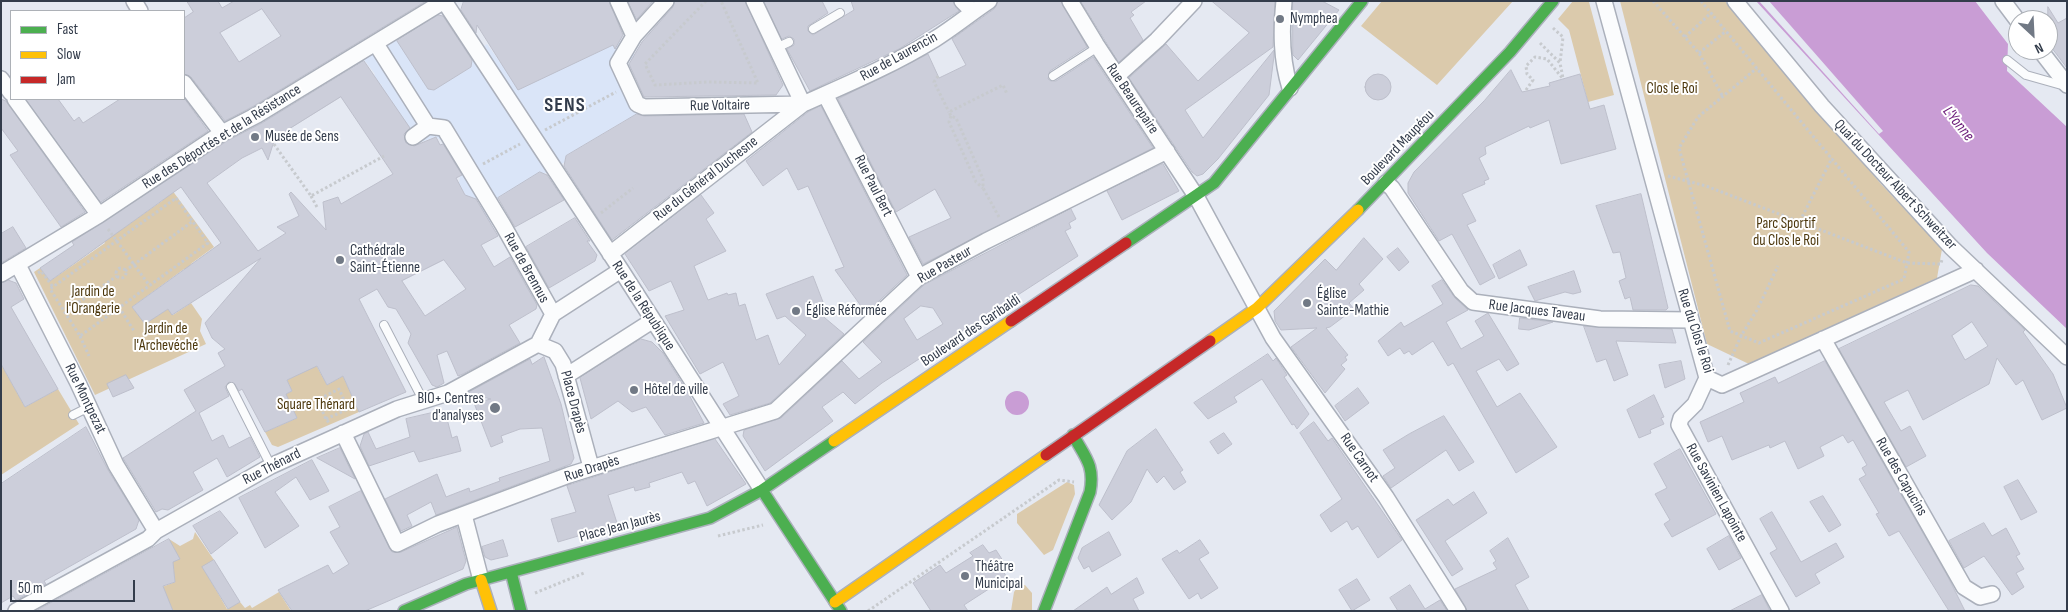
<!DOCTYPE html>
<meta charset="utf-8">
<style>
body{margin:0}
#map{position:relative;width:2068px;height:612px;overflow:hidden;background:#e5e9f2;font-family:"Sofia Sans Condensed",sans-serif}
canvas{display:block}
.frame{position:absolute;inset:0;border:2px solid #333c4b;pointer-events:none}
.legend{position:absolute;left:10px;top:10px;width:175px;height:90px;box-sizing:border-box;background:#fff;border:1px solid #adb1b7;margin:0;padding:6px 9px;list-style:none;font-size:15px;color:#333c4b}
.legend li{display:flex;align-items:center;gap:10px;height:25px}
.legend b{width:25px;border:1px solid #adb1b7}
.north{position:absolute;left:2008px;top:10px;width:50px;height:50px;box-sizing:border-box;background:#fff;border:1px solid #adb1b7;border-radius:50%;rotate:155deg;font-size:14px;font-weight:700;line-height:20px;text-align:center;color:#333c4b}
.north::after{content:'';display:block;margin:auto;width:18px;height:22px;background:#717985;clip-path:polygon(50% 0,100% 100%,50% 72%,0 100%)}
.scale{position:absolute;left:10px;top:580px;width:125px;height:22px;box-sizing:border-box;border:2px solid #333c4b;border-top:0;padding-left:6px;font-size:15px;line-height:18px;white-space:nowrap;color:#333c4b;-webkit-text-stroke:4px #fff;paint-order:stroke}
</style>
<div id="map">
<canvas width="2068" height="612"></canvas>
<div class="frame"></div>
<ul class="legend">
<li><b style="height:6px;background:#4caf50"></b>Fast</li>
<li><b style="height:6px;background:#ffc107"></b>Slow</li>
<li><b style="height:6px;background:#c62828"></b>Jam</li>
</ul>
<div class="north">N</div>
<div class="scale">50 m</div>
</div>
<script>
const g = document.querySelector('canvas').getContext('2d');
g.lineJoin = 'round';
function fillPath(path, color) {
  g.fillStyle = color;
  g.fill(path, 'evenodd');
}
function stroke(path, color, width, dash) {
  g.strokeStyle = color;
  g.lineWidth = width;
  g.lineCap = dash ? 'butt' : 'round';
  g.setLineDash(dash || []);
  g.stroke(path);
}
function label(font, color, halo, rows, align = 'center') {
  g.font = font + ' "Sofia Sans Condensed",sans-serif';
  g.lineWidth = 4;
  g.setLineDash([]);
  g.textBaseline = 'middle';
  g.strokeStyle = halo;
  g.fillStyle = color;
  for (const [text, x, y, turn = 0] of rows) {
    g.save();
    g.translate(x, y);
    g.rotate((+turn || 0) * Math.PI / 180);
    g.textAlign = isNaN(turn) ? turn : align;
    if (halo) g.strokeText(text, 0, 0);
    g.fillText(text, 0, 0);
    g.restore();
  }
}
fillPath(new Path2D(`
 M395 36 428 89 433 90 471 67 472 55 487 44 505 69 570 64 629 38 635 58 622 64 640 103 654 98 656 107 650 120H626L566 156 565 162 553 169 499 197 492 222 490 223 479 208 483 205 479 199 474 200 466 196 459 184 460 176 464 173 460 167 456 168 448 153 449 146 436 137 417 143 410 132 412 130H408L400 117 402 115H399L390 101 392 100 389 99 380 87 382 84 379 85 374 76 375 74 361 56Z`), '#dae5f8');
fillPath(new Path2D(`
 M1382 1H1513L1437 85 1361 26Z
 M1573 1 1589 2 1614 95 1588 102 1569 30 1558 19Z
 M1620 1H1725L1881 184 1942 249 1937 278 1749 364 1707 344Z
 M172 190 214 247 192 263 186 272 184 269 132 307 145 323 168 309 173 315 191 303 202 319 200 331 206 344 95 395 34 272 40 268 50 281 105 243 96 230 119 231 162 201Z
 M310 354 327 385 343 376 359 412 278 447 272 445 265 432 297 418 284 395 292 391 287 380 295 376 289 364Z
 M1 364 25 407 58 389 79 424 1 475Z
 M1067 482 1074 485 1075 494 1053 550 1044 555 1017 523V514Z
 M195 532 214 560 203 567 227 609 240 602 245 608 250 605 252 608 279 592 291 611H173L162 587 175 582 169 539 180 546 193 539Z
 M1019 585H1025L1032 593V611H1011L1014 592Z`), '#dbcaac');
fillPath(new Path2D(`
 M1756 1H1975L2008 44 2007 71 2067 127V329L1987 253Z
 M1005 403a12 12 0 1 1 24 0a12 12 0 1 1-24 0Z`), '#c99dd5');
fillPath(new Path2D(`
 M1759 1H1769L1883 131 1879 134Z`), '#e5e9f2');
const building = new Path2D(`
 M187 1H218L222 8 234 1H426L252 107 225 121 191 77 184 74V18L193 12ZM262 9 281 36 239 62 220 33Z
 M464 1H609L623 35 615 49 613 45 518 90 477 25 476 33 461 10Z
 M628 1H653L637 19Z
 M675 1H745L783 85 776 95 644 97 629 64 642 42 673 7Z
 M764 1H822L828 13 808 26V31L813 35 854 10 851 1H953L959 11 899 49 810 91 787 49 794 45V39L789 36 782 39Z
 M998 1H1061L1087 47 1050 71 1048 79 1051 81H1056L1093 57 1153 148 923 264 909 237 951 218 935 189 896 212 838 99 928 54 939 78 966 65 952 39 994 9Z
 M1081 1H1146L1131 12 1134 15 1130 18 1143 40 1119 62Z
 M1212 1H1275L1273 47 1185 110 1203 138 1274 50V56L1269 95 1218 159 1203 174 1197 176 1192 172 1129 78 1166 44 1198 81 1249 33Z
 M1293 1H1322L1339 10 1298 60 1293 55Z
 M2048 7 2058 23 2067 18V68L2048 43Z
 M438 15 443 16 472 60 471 67 434 90 428 89 397 41Z
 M364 61 410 128 404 134 406 143 414 146 436 137 440 145 443 144 462 175 456 178 465 195 476 199 498 236 481 245 494 267 510 257 537 305 536 309 509 325 520 343 463 374 458 376 447 351 437 355 444 383 437 387 432 385 408 343 411 334 396 309 388 307 377 289 359 299 406 392 359 412 343 376 327 385 317 366 287 380 292 391 286 394 297 418 265 432 242 389 239 391 234 383 229 382 225 387 229 396 199 413 212 441 223 435 229 448 250 437 260 457 227 477 217 458 193 472 203 490 168 510 162 509 156 512 123 458 196 411 184 390 225 366 218 353 225 349 212 338 205 323 261 258 172 315 168 309 145 324 132 307 221 243 181 187 50 281 40 268 74 245 72 242 227 141 262 123ZM341 97 393 174 341 204 338 197 323 202 326 230 291 192 289 194 299 216 277 227 286 233 258 251 207 183 242 158 262 148 268 160 275 138ZM444 260 466 289 425 316 402 281Z
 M1511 70 1522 92 1550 86 1549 83 1580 74 1590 109 1604 105 1616 149 1561 164 1549 120 1530 128 1529 126 1485 147 1486 154 1479 158 1489 179 1484 181 1485 184 1462 194 1476 221 1467 225 1495 277 1480 285 1452 234 1439 241 1408 193V183L1414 172 1484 101Z
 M1365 87a13 13 0 1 1 26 0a13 13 0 1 1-26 0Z
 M1 99 6 101 85 212 61 227 10 155 18 151 1 128Z
 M26 99H58L74 121 79 117 83 123 120 99 184 98 208 131 101 202Z
 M821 106 907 275 866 313 835 270 844 267 808 186 798 190 787 168 763 186 746 161 808 112Z
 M637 114 644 116 744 114 752 132 612 240 564 166 566 156Z
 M1163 164 1179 191 1122 220 1107 191Z
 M540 172 547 175 564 200 515 227 498 198Z
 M1641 194 1668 308 1666 310H1633L1630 297 1625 299 1619 281 1626 278 1620 252 1613 253 1596 206Z
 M701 195 714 213 706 219 726 251 694 266 708 300 727 293 728 295 736 293 739 306 745 304 756 340 768 335 779 365 806 335 785 316 777 319 766 294 813 276 823 302 812 307 844 334 770 403 730 415 723 404 739 396 723 362 700 374 665 316 684 310 671 281 649 291 625 254Z
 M1071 209 1076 219 1069 223 1071 228 1065 231 1078 256 882 383 855 404 843 392 822 407 833 421 765 471 743 436 744 430 781 418 842 361 859 379 882 362 863 342 924 285ZM921 306 933 308 943 324 917 340 904 319Z
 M575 218 590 241H587L597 255 595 261 549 288 526 247Z
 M13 227 26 248 1 263V234Z
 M1364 238 1383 259 1359 284 1364 290 1349 303 1354 309 1330 327 1326 328 1348 355 1345 357 1347 360 1341 365 1345 369 1325 393 1291 347 1317 328 1281 330 1275 321 1274 311 1325 259 1336 270Z
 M1398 248 1409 262 1399 271 1387 257Z
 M1520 250 1527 265 1499 279 1493 265Z
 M1574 271 1581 292 1573 294 1565 292 1535 301 1528 287Z
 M8 280 16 283 24 299 11 307 58 389 25 407 1 364V283Z
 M1442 280 1455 298 1468 310 1446 322 1461 349 1484 336 1475 321 1488 313 1519 364 1507 371 1499 359 1476 371 1497 407 1520 393 1557 447 1516 473 1453 363 1448 366 1433 341 1412 355 1409 351 1404 354 1400 348 1388 356 1378 341 1401 322 1404 327 1443 304 1432 286Z
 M1971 285 1978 286 2025 330 2023 332 2053 374 2067 408 2042 420 2023 380 2016 385 1997 358 1989 384 1923 420 1908 390 1884 402 1901 431 1910 426 1926 456 1906 467 1839 349ZM1972 322 1988 346 1965 360 1952 336Z
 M1520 318 1553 322 1529 330 1519 329Z
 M1584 326 1672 329 1676 343 1616 341 1628 375 1614 381 1606 359 1597 362Z
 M641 339 652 342 663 353 687 391 704 423 665 435 646 407 632 412 618 401 591 419 580 378Z
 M1268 354 1273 361 1276 358 1287 375 1284 377 1309 414 1297 429 1294 424 1292 425 1262 379 1234 397 1237 402 1208 419 1194 403Z
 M544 357 561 404 574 458 571 464 436 515 431 502 407 515 412 526 401 531 385 499 437 474 446 497 469 488 470 492 500 481 499 478 550 461 542 428 520 429 501 436 503 442 491 447 474 403 491 399 470 394 469 392 530 359 532 364Z
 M1681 361 1685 379 1665 388 1659 365Z
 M1825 361 1948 577 1965 611H1949L1899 531 1889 536 1876 514 1879 513 1859 479 1866 475 1862 468 1867 465 1853 440 1848 443 1843 435 1820 447 1824 456 1798 469 1785 441 1770 448 1769 445 1732 460 1722 436 1708 442 1700 422 1744 402 1740 393 1775 377 1778 383Z
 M126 375 134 388 113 397 107 384Z
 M1358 388 1369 403 1345 421 1335 406Z
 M1654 395 1664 417 1661 418 1664 424 1650 430 1651 433 1639 438 1627 410Z
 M439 411H445L452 438 457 436 461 451 419 462 414 451 369 466 360 446 364 434 368 432 376 449 410 437 406 419Z
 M1444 416 1474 462 1459 471 1446 450 1391 488 1383 476 1395 468 1383 450 1409 434Z
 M1314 422 1328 441 1332 438 1402 540 1378 558 1358 526 1352 530 1347 521 1331 532 1320 515 1342 499 1300 433Z
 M86 427 108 470 139 520 136 529 44 581 46 584 16 600 13 596 1 603V484Z
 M1156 429 1183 470 1180 472 1186 482 1174 490 1164 476 1157 483 1147 469 1131 502 1112 520 1099 505 1127 451Z
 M1224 433 1232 444 1218 454 1210 442Z
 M715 439 746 484 707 506 695 481 688 484 682 472 649 483 650 487 635 491 634 487 608 495 618 526 614 531 600 535 595 531 558 542 551 519 576 512 567 486Z
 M340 448 355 479 317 458Z
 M1680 449 1716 514 1672 537 1664 524 1670 520 1655 494 1667 488 1654 464Z
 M312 460 329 491 310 500 296 477 275 492 299 526 265 548 239 498Z
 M2018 480 2037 512 2021 520 2004 487Z
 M361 491 392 552H401L457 527 466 561 463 569 365 611H292L278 590 328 565 333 574 349 564 330 532 340 527 329 507Z
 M1474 492 1487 513 1445 541 1463 569 1452 576 1416 520 1448 499 1453 505Z
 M1823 496 1841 525 1829 532 1810 502Z
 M220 511 238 533 211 554 193 526Z
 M1772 512 1801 562 1836 543 1844 557 1815 574 1820 583 1796 597 1770 553 1777 549 1760 519Z
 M1984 523 1992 536 2006 528 2020 554 2016 556 2024 569 2016 573 2024 587 2012 595 1984 556 1964 568 1949 541Z
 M1109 532 1121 555 1092 572 1089 566 1084 569 1078 558 1082 548Z
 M1729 536 1741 558 1719 570 1707 549Z
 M1508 538 1529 577 1515 585 1529 611H1467L1455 589 1497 569 1493 563 1496 561 1490 551Z
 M169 539 180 559 173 562 175 582 163 586 173 611H36Z
 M503 540 508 556 491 560 485 557 482 547Z
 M1200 540 1209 553 1199 559 1218 588 1201 599 1198 593 1189 599 1162 559 1177 550 1179 553Z
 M983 545 989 553 996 550 1007 567 1002 570 1009 580 997 587 995 585 964 605 968 611H931L913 583 940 565 946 573 973 556 970 553Z
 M214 560 240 602 228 609 202 567Z
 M1137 578 1144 593 1133 599 1139 611H1073L1107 587 1111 594Z
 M1357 579 1370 600 1352 611 1339 590Z
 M1410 585 1425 609 1440 600 1447 611H1398L1390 598Z
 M1762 595 1770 611H1730Z`);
fillPath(building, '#ccceda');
stroke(building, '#bdbfcb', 1);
const lane = new Path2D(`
 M813 29 840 13
 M776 48 789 42
 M2007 60 2026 75 2065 86
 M1053 76 1098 47
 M384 325 423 400
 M231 387 271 466
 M73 415 89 407`);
const street = new Path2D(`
 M134 1 140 11
 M444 1 621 270 762 490
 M618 1 634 36
 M666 1 634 36 618 63 637 104 644 107 803 104
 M754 1 803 104
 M962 1 973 12
 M1070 1 1096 44 1196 196 1273 338 1386 497 1458 611
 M1284 1C1281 31 1281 59 1290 88
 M1604 1 1707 378 1722 385 1976 270
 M1735 1 1822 106 1951 247 2067 357
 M2003 1 2018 21
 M376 44 428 126 413 137
 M2040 50 2067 85
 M1117 76 1157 40 1194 1
 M1 79 11 93
 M184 83 222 133
 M826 96 919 277
 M15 99 99 215
 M428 126 444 128 503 225 553 314
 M1386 183 1392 188 1461 291 1473 302 1600 319 1690 320
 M610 254 803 104C848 84 893 65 935 39 954 27 971 13 989 1
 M18 265 78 383 116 465 156 531
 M1 274 99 215 222 133 257 115 444 1
 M1823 339 1964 587 1980 597 1992 594
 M538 344 555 351 563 364 591 467
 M538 344 553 314 621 270
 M566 376 652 321
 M1707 378 1695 404 1681 418 1679 425 1781 611
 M343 433 397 544 438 524 569 475 775 411 919 277 986 241 1167 151
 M464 515 481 580
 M16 611 148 539 156 531 271 466 397 409 448 393 538 344`);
const fast = new Path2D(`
 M1358 210 1510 52 1553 1
 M1126 243 1214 183 1362 1
 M762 490 841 611
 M511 572 521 611
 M404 611 466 584 710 518 762 490 834 441
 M1044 611 1090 492C1095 465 1085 457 1073 435`);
const slow = new Path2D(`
 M1210 341 1257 308 1358 210
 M834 441 1011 321
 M481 580 491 611
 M835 602 1046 455`);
const jam = new Path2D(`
 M1011 321 1126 243
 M1046 455 1210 341`);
stroke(lane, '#abb0bb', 10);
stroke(street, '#abb0bb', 18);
stroke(fast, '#abb0bb', 14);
stroke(slow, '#abb0bb', 14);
stroke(jam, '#abb0bb', 14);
stroke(new Path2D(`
 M706 1 645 64 655 85 708 82 758 83 721 1
 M1653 1 1699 53 1723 97
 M1701 1 1909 252 1904 279 1759 343 1730 331 1679 148 1698 117 1757 68
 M1553 28 1563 37 1560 63
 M1685 37 1711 13
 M1540 43 1560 63 1563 78
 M1699 53 1726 31
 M938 76 934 82 949 112
 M1526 90 1533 80 1527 74 1526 66 1535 57 1547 59 1563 79
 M951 116 949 122 976 182 983 188
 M545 130 616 92
 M271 140 311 196 384 156
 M483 164 520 144
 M1668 176 1706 186 1907 263 1941 264 1942 259
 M311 196 318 209
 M176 198 208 243 80 336 50 289Z
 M601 213 633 188
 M999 217 983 188V179L956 118 951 116 949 112 1003 85 1007 94
 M1800 221 1832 158
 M108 229 149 285
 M116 273a5 5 0 1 1 10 0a5 5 0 1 1-10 0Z
 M125 271 193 221
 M38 273 41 271 53 287
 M119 307 134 331
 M66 311 117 276
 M80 336 89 356
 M1728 365 1741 336 1757 310 1778 266
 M326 419 348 409 339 389 321 398C321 409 323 416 330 424
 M718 536 763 525
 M535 593 584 573
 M868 611 1059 480 1074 482`), '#c7cace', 3, [2.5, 2.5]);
stroke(lane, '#fbfcfd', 8);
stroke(street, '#fbfcfd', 15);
stroke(fast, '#4caf50', 11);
stroke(slow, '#ffc107', 11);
stroke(jam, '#c62828', 11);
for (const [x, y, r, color] of [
 [1280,19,5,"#717985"],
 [255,137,5,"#717985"],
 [340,260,5,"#717985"],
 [1307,303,5,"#717985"],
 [796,311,5,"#717985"],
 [634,390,5,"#717985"],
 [495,408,6,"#717985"],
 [965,576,5,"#717985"]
]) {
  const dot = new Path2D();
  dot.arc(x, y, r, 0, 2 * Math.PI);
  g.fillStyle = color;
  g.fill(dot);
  stroke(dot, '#fff', 2);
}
label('15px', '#333c4b', '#fff', [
 ["Nymphea",1290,19],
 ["Musée de Sens",265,137],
 ["Cathédrale",350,251],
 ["Saint-Étienne",350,268],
 ["Église",1317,294],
 ["Sainte-Mathie",1317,311],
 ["Église Réformée",806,311],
 ["Hôtel de ville",644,390],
 ["BIO+ Centres",484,399,"right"],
 ["d'analyses",484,416,"right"],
 ["Théâtre",975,567],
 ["Municipal",975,584]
], 'left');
label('15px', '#333c4b', '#fff', [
 ["Rue de Laurencin",899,57,-29],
 ["Rue Beaurepaire",1132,99,56],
 ["Rue Voltaire",720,106,-1],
 ["Rue des Déportés et de la Résistance",222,137,-32],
 ["Boulevard Maupéou",1398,148,-46],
 ["Rue du Général Duchesne",706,179,-38],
 ["Quai du Docteur Albert Schweitzer",1895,185,47],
 ["Rue Paul Bert",873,186,63],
 ["Rue Pasteur",945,265,-30],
 ["Rue de Brennus",526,268,61],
 ["Rue de la République",643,306,57],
 ["Rue Jacques Taveau",1537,311,7],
 ["Boulevard des Garibaldi",971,331,-34],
 ["Rue du Clos le Roi",1695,331,72],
 ["Rue Montpezat",85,399,64],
 ["Place Drapès",573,402,75],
 ["Rue Carnot",1359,458,55],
 ["Rue Thénard",272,467,-27],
 ["Rue Drapès",592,469,-18],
 ["Rue des Capucins",1901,477,60],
 ["Rue Savinien Lapointe",1716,493,61],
 ["Place Jean Jaurès",620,527,-15]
]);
label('15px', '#4c370c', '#fff', [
 ["Clos le Roi",1672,89],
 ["Parc Sportif",1786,224],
 ["du Clos le Roi",1786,241],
 ["Jardin de",93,292],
 ["l'Orangerie",93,309],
 ["Jardin de",166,329],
 ["l'Archevéché",166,346],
 ["Square Thénard",316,405]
]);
label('italic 16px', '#6a1978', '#fff', [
 ["L'Yonne",1958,124,51]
]);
g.letterSpacing = '1px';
label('bold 20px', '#333c4b', '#fff', [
 ["SENS",565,106]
]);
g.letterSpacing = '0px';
</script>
